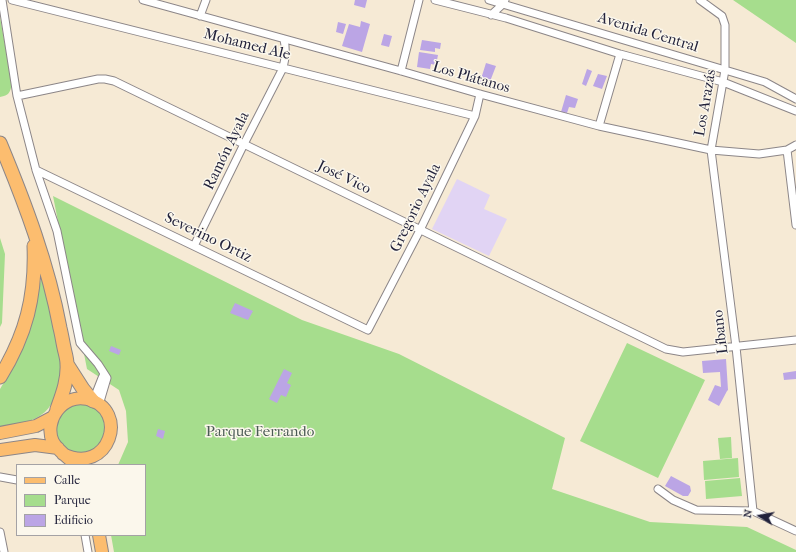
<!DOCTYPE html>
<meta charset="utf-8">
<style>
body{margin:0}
#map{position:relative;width:796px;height:552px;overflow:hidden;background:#f6ead5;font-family:"IM FELL French Canon",serif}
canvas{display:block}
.legend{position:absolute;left:16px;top:464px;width:130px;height:72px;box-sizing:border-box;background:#fbf7ec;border:1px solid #a4a2a5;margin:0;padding:5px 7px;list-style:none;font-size:12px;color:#22223b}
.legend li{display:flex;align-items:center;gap:8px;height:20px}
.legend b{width:20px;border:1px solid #a4a2a5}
.north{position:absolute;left:740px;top:496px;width:40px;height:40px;-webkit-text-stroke:3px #fbf7ec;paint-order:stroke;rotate:281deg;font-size:11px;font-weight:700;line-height:16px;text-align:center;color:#22223b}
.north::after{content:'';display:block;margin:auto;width:14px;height:18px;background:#22223b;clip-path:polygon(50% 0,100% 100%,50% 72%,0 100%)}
</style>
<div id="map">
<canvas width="796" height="552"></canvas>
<ul class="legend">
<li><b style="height:5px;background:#fcbd6f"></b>Calle</li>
<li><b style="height:11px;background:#a6dd8d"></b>Parque</li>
<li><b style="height:11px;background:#bba5e5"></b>Edificio</li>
</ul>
<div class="north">N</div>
</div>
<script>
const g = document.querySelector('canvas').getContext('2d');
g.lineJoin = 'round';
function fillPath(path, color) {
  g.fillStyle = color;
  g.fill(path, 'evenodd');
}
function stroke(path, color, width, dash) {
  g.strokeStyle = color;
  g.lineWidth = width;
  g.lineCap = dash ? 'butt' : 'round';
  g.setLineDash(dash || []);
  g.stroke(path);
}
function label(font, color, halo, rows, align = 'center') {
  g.font = font + ' "IM FELL French Canon",serif';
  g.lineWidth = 3;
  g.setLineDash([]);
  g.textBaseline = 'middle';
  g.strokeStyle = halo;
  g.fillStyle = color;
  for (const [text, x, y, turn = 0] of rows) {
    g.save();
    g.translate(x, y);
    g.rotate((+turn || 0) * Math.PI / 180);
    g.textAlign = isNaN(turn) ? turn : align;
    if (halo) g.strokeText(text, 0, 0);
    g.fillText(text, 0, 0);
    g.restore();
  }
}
fillPath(new Path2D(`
 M457 179 490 195 484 209 507 219 489 256 432 229Z`), '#e1d4f4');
fillPath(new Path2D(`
 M733 0H796V43Z
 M0 17 12 84C10 93 9 95 0 97Z
 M53 196 302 320 399 354 565 438 552 489 650 522 747 527 796 550V552H114L111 535H145V465H118L128 442 126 411 119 390 87 369Z
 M0 238 5 254 2 323 0 327Z
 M42 278C48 296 52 315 55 334 58 347 61 360 61 373 61 384 54 404 45 412 32 423 16 425 0 428V389L18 358 26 341 33 319 41 279Z
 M627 343 705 380 658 478 580 441Z
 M82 402 97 408 106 422 101 446 80 456 61 447 54 426 66 406Z
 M731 437 732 458 720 459 718 438Z
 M738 458 739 477 704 480 703 461Z
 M740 478 742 496 706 499 705 481Z`), '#a6dd8d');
fillPath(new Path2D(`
 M355 0H367L365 8 354 5Z
 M361 21 370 24 362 52 342 46 349 24 360 27Z
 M338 22 346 24 343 34 336 32Z
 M384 34 392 36 389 47 381 45Z
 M422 40 441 43 440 49 435 48V52L420 50Z
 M419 52 438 55 436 65 431 64 430 69 417 67Z
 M486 63 496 66 489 84 480 82Z
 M587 69 592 71 586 86 582 84Z
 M598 74 607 76 602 89 593 86Z
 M566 95 578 99 575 108 569 107 567 113 561 112Z
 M235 303 253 311 248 320 230 313Z
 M111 346 121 350 119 355 109 351Z
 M726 359 728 390 727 391 719 406 708 400 715 385 721 387 720 372 703 373 702 361Z
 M284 369 292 373 287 383 291 385 286 397 281 395 277 403 269 399Z
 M796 371V379L784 380 783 373Z
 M158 429 165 431 163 439 156 436Z
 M671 476 690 486 691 491 688 496H683L665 486Z`), '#bba5e5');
const street = new Path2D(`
 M2 0 17 96 36 170 57 231 80 343 98 364 107 378 99 405
 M12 0 475 116
 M143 0 401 71 480 94 599 126 711 150 759 154 787 150 796 145
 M435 0 506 18 620 54 723 82 796 111
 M489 0 725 70 765 82 796 99
 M700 0 722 16 725 25V70L711 150 736 347 753 511
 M491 15 503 4 505 0
 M200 16 206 0
 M401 71 419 0
 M17 96 98 79H105L114 81 666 349 683 352 796 340
 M599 126 620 54
 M787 150 796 225
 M36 170 368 330 420 230 475 116 480 94
 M194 246 244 144 283 68C286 57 286 49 284 39
 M93 401 102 378 104 374
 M0 477 17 480
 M658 489 673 500 696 510 753 511 796 531
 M0 532 4 552
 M85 535 88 552`);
const primary = new Path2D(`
 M0 433 36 426 53 417
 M0 450 35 445 58 448
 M63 454C109 477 131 409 87 399 63 393 43 421 53 442 58 451 68 457 75 464L76 465
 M99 535 102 552`);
const highway = new Path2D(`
 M0 143C25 203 48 264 60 328 62 336 63 344 65 352 66 356 67 360 67 364 68 380 62 395 57 409
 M67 364 83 389 93 401
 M0 377C26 335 36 296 34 246`);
stroke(street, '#8c8688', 9);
stroke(primary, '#8c8688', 14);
stroke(highway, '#8c8688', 15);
stroke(street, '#fff', 7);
stroke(primary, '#fcbd6f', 12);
stroke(highway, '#fcbd6f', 13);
label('15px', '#22223b', '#fbf7ec', [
 ["Avenida Central",648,33,17],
 ["Mohamed Ale",247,45,14],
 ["Los Plátanos",471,78,16],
 ["Los Arazás",706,103,-80],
 ["Ramón Ayala",227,151,-64],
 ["José Vico",344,178,26],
 ["Gregorio Ayala",416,208,-64],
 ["Severino Ortiz",208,238,26],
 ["Líbano",721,332,-97]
]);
label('15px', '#4a5a54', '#fbf7ec', [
 ["Parque Ferrando",260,432]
]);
</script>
